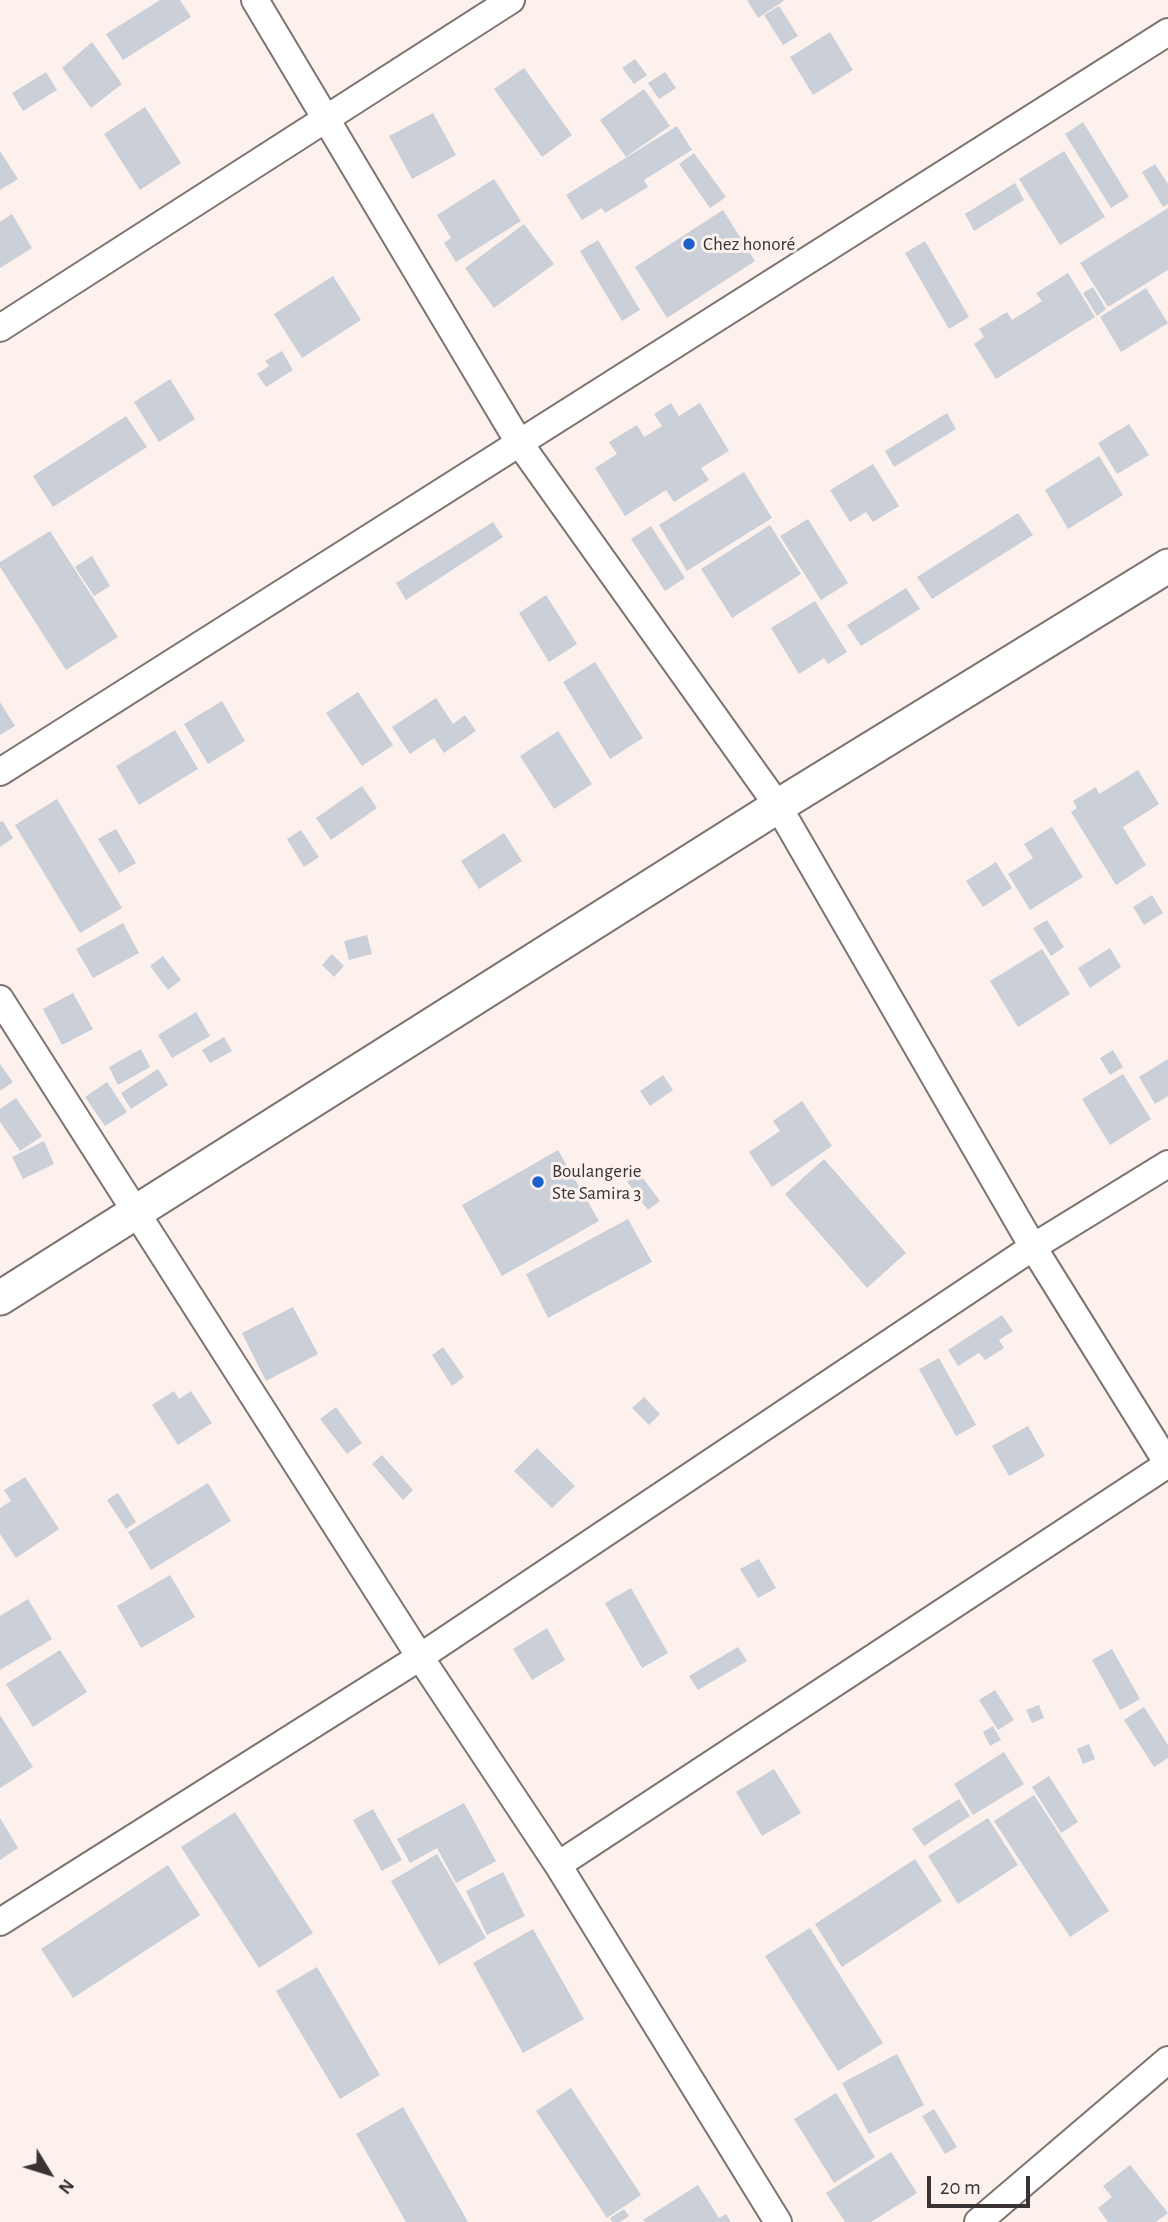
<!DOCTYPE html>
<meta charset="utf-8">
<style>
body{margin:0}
#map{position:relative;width:1168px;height:2222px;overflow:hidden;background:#fcf1ed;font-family:"Alegreya Sans",sans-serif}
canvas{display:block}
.north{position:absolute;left:14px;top:2138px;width:70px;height:70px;-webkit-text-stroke:5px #fcf1ed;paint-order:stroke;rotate:128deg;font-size:19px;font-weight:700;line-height:28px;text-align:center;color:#393433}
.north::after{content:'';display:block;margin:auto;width:24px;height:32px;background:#393433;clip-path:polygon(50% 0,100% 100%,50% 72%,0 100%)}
.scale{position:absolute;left:927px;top:2176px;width:103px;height:32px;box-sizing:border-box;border:4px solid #393433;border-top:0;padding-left:9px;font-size:21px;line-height:24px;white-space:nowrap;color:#393433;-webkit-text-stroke:5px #fcf1ed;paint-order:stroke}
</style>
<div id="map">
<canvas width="1168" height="2222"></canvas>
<div class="north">N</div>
<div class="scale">20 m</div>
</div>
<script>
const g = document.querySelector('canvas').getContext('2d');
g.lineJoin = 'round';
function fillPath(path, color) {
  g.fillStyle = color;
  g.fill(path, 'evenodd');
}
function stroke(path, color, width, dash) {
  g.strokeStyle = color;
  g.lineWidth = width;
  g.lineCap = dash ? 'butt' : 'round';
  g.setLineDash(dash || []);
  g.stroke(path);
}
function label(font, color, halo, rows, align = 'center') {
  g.font = font + ' "Alegreya Sans",sans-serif';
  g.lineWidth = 6;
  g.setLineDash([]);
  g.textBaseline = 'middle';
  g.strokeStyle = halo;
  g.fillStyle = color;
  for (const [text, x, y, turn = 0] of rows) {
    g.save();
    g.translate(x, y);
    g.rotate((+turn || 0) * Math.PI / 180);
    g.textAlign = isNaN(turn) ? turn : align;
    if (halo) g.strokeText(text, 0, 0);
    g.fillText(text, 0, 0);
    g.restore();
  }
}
fillPath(new Path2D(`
 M160 0H180L191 17 123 60 106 34Z
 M747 0H785L758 18Z
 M779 6 798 36 783 45 764 15Z
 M830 32 853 70 813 95 790 57Z
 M92 42 122 84 91 108 62 68Z
 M635 59 647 75 634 84 622 68Z
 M524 68 572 135 542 157 494 89Z
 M46 72 57 90 23 111 12 93Z
 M665 72 676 88 659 99 648 83Z
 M644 89 670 126 626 157 600 120Z
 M145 107 181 163 140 190 104 134Z
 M433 113 456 155 412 179 389 136Z
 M1083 122 1129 197 1111 208 1065 134Z
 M677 126 692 150 644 180 648 187 605 213 602 208 582 220 566 195Z
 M0 151 18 179 0 190Z
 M1064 151 1105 217 1060 245 1019 179Z
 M694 153 726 197 710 208 679 164Z
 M1155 164 1168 184V204L1163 207 1142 172Z
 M494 179 521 221 456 262 444 243 451 238 437 215Z
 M1015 183 1024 200 974 231 965 214Z
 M1168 208V270L1108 307 1080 263Z
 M723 210 755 261 667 318 635 267Z
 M12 214 32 248 0 268V222Z
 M524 224 554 264 494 308 465 268Z
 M598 240 640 310 622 321 580 251Z
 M925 241 969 317 949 329 905 253Z
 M1068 273 1095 317 996 379 974 344 984 337 979 329 1007 312 1012 320 1042 301 1036 293Z
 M333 276 361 320 302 358 274 314Z
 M1093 287 1106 309 1097 316 1083 293Z
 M1146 288 1168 323 1121 352 1100 317Z
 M282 351 293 370 266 387 257 374 269 366 265 361Z
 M170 379 195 419 159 442 134 402Z
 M671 403 679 416 700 403 729 451 701 468 709 480 674 502 666 490 625 516 595 468 617 454 609 442 637 425 644 437 662 426 654 414Z
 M947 413 956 429 894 467 885 451Z
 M126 416 147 447 53 507 33 476Z
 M1129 424 1149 455 1117 474 1098 443Z
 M1099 456 1123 495 1068 529 1045 490Z
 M873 464 899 506 873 522 866 512 850 522 830 490Z
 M744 472 772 518 687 571 659 525Z
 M1018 513 1033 535 932 599 917 577Z
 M808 519 848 583 821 600 780 536Z
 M493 522 503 537 406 600 396 583Z
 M770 525 801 574 732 618 701 569Z
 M651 526 685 578 665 591 631 539Z
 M50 531 118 637 66 670 0 567V562Z
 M92 556 110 586 94 596 75 567Z
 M906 588 920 609 861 646 847 625Z
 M546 595 577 644 549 662 519 613Z
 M815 601 847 652 828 664 824 658 799 674 771 628Z
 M595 662 643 738 610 759 563 682Z
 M358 692 393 745 362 766 326 713Z
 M436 698 453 724 465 715 476 731 444 753 434 738 410 754 392 727Z
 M222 701 245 741 208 764 184 724Z
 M0 702 15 726 0 735Z
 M175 730 198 769 139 805 116 766Z
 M558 731 592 784 554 809 520 756Z
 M1138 770 1159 804 1123 827 1146 865 1116 885 1071 812 1077 808 1073 801 1096 787 1099 794Z
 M362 786 377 808 331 840 316 818Z
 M57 799 122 908 80 933 15 825Z
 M3 821 13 838 0 847V822Z
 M1052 827 1083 877 1030 910 1008 874 1033 858 1024 844Z
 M116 829 136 863 119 873 98 839Z
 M301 830 319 857 304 867 287 839Z
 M504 833 522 861 479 889 461 861Z
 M996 862 1012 888 983 907 966 881Z
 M1152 895 1163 913 1144 925 1133 907Z
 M1047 920 1064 947 1051 956 1033 928Z
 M123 923 139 953 93 978 76 949Z
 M367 935 372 954 349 960 344 941Z
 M1110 948 1121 967 1090 988 1078 968Z
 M1042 949 1070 994 1018 1027 990 981Z
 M332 954 344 966 334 977 322 965Z
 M163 956 181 980 168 990 150 966Z
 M73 993 93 1029 62 1045 43 1009Z
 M196 1012 210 1036 172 1058 158 1035Z
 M224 1037 232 1051 210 1063 202 1050Z
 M141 1049 150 1067 118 1085 109 1067Z
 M1113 1050 1123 1067 1110 1075 1100 1058Z
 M1168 1059V1096L1155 1104 1139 1077Z
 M0 1064 13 1082 0 1091Z
 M158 1069 168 1085 131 1109 121 1093Z
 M1123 1074 1151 1119 1110 1145 1082 1099Z
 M663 1075 673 1090 650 1106 640 1091Z
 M107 1082 127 1112 105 1126 85 1097Z
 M16 1098 42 1136 20 1151 0 1122V1109Z
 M802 1101 832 1146 772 1187 749 1152 780 1131 773 1121Z
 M44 1141 54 1164 23 1179 12 1157Z
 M558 1150 599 1221 502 1276 462 1205Z
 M824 1159 906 1253 867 1288 785 1194Z
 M639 1173 660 1201 648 1210 627 1182Z
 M628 1219 652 1262 548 1318 526 1274Z
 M293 1307 318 1354 266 1381 242 1333Z
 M1002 1315 1013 1331 999 1340 1004 1348 985 1360 979 1353 958 1366 948 1350Z
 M443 1347 464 1377 452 1386 432 1355Z
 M939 1358 976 1425 956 1436 919 1369Z
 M174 1391 179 1399 191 1391 212 1423 178 1445 152 1405Z
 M644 1397 660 1414 649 1425 632 1408Z
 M336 1407 362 1443 347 1454 320 1419Z
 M1028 1426 1045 1456 1009 1476 992 1446Z
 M537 1448 575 1486 552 1508 514 1471Z
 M382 1455 413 1490 403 1500 372 1464Z
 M25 1477 59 1529 16 1558 0 1534V1508L11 1501 4 1490Z
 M208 1483 231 1521 151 1570 128 1532Z
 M118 1493 136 1522 126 1529 107 1500Z
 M759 1559 776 1588 758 1598 740 1569Z
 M170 1575 195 1617 141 1648 117 1606Z
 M631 1588 668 1653 642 1668 605 1603Z
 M28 1599 52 1639 0 1670V1616Z
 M547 1628 565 1660 532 1680 513 1649Z
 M738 1647 747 1661 698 1690 689 1676Z
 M1112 1649 1140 1699 1120 1710 1092 1660Z
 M60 1650 87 1692 33 1727 6 1684Z
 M995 1690 1014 1720 998 1730 979 1700Z
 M1039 1705 1044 1718 1032 1723 1026 1710Z
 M1144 1707 1168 1745V1758L1154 1767 1124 1720Z
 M0 1715 33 1767 0 1788Z
 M993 1726 1001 1740 990 1746 983 1732Z
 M1089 1744 1095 1759 1083 1764 1077 1749Z
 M1004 1752 1024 1784 973 1815 954 1784Z
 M774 1769 801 1813 762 1836 736 1792Z
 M1049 1776 1078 1822 1061 1833 1032 1787Z
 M1034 1795 1109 1911 1070 1937 994 1821Z
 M959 1799 970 1816 924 1846 912 1829Z
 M464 1803 496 1861 456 1883 437 1848 410 1863 397 1839Z
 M373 1809 402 1860 382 1871 353 1820Z
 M235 1812 313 1933 259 1968 181 1847Z
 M0 1818 18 1848 0 1860Z
 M988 1818 1018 1865 958 1904 928 1856Z
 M437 1854 486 1938 439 1965 391 1881Z
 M915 1859 942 1901 842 1967 815 1924Z
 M168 1865 200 1915 73 1998 41 1949Z
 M503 1872 525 1916 487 1935 466 1891Z
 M810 1928 883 2043 838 2071 765 1956Z
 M533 1929 584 2019 523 2053 473 1963Z
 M317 1967 380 2075 340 2099 276 1991Z
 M897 2054 924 2105 869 2134 842 2083Z
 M571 2088 641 2195 607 2218 536 2111Z
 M836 2093 875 2157 834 2183 794 2119Z
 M403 2107 468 2222H406L356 2134Z
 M934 2109 957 2147 945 2154 922 2116Z
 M891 2152 917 2193 871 2222H845L826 2193Z
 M1130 2165 1168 2213 1156 2222H1108L1098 2208 1112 2197 1103 2186Z
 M698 2185 719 2218 726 2214 731 2222H645L643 2220Z
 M624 2209 629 2216 620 2222H612L610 2218Z`), '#cacfd8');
const minor = new Path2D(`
 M255 0 520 444 778 806 1033 1247 1168 1464
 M0 328 511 0
 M0 772 1168 32
 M0 999 420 1657 558 1865 778 2222
 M558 1865 1168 1464
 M0 1922 420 1657 1033 1247 1168 1164
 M978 2222 1168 2060`);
const tertiary = new Path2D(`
 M0 1298 778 806 1168 566`);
stroke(minor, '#7e7370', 30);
stroke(tertiary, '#7e7370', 37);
stroke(minor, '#fff', 26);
stroke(tertiary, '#fff', 33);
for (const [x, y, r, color] of [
 [689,244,7,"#1e61cd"],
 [538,1182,7,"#1e61cd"]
]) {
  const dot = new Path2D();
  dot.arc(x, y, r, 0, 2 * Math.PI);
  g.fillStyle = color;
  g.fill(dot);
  stroke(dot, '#fcf1ed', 2.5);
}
label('19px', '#393433', '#fcf1ed', [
 ["Chez honoré",703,244],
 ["Boulangerie",552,1171],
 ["Ste Samira 3",552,1193]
], 'left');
</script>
